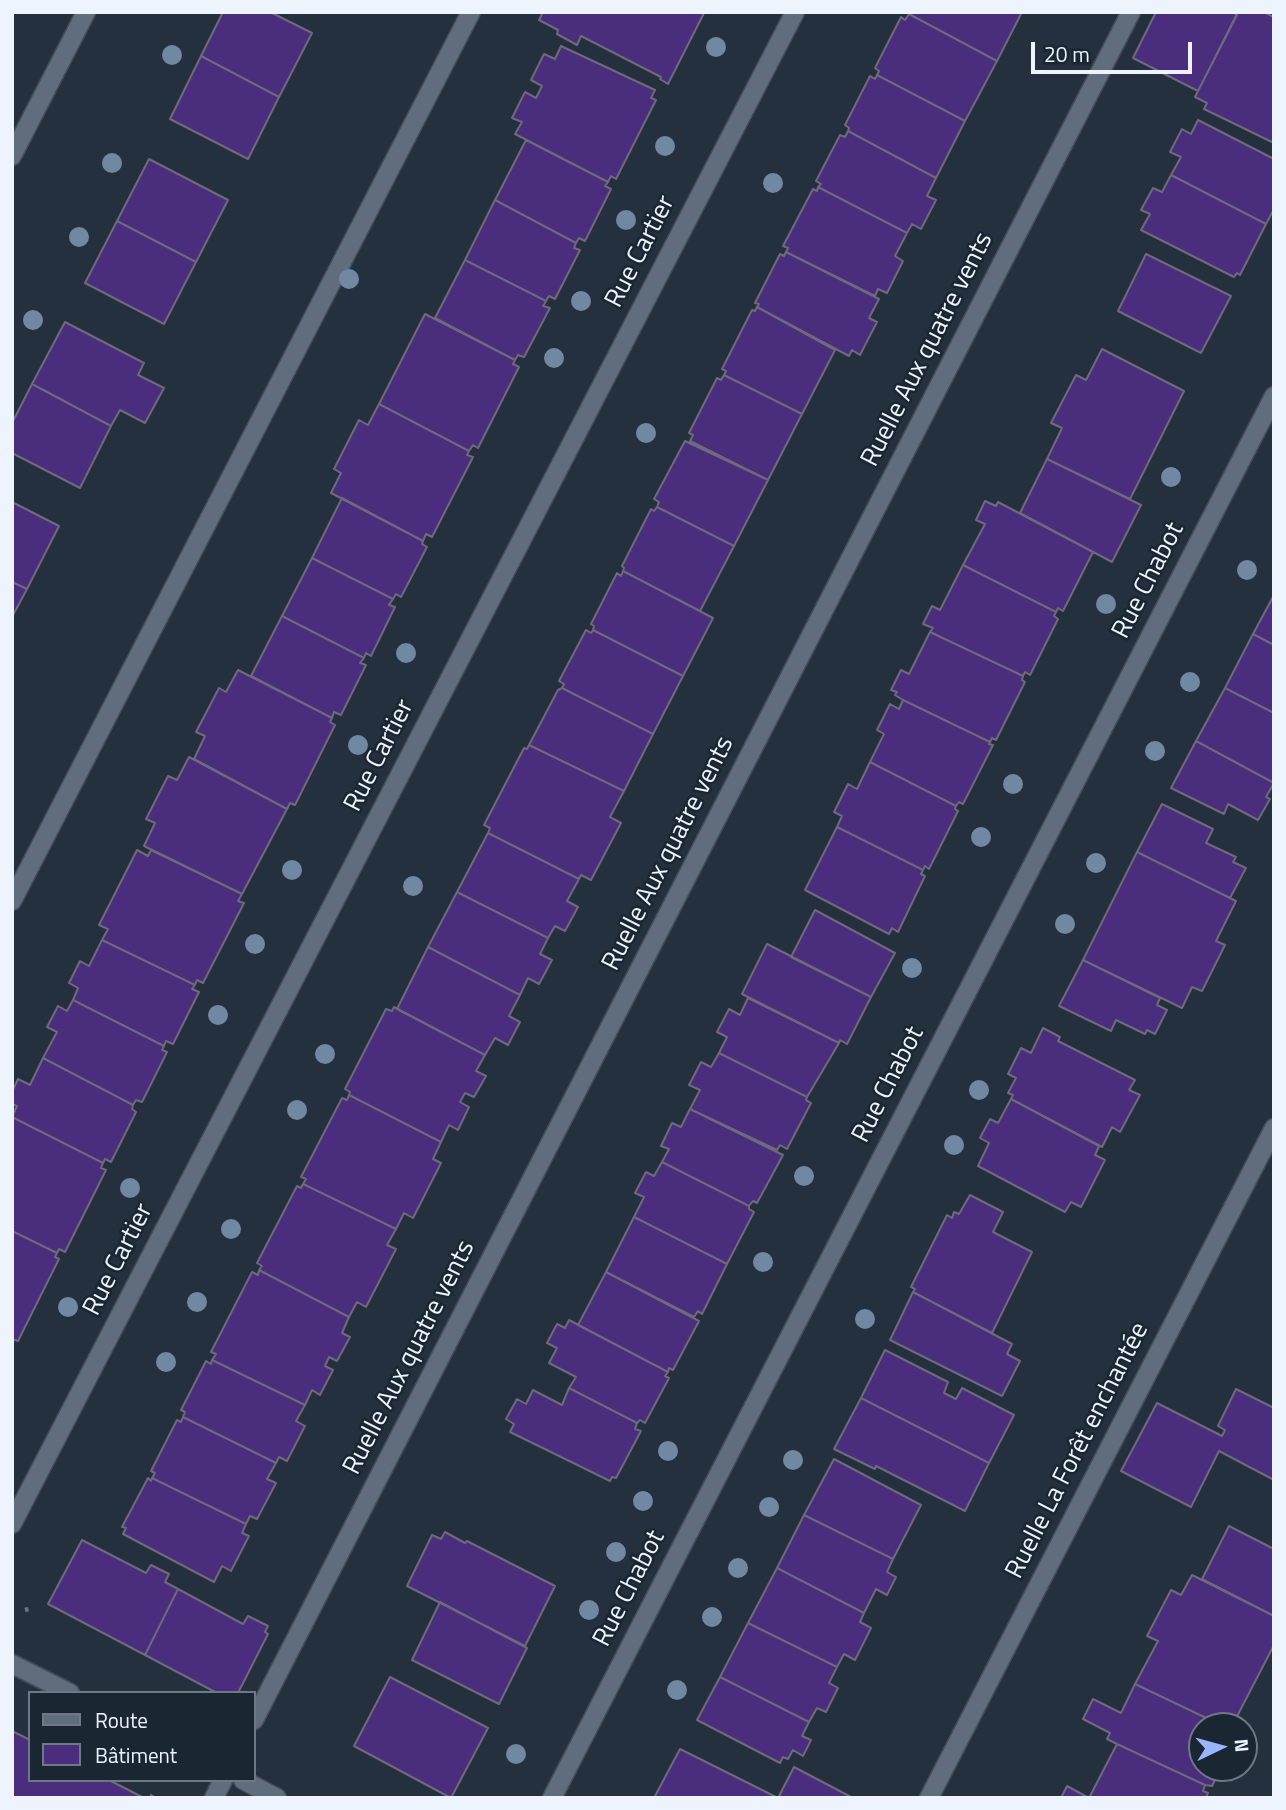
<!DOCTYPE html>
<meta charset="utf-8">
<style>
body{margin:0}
#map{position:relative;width:1286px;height:1810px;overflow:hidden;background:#24303d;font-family:"Titillium Web",sans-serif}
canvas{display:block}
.frame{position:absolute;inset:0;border:14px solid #edf4fd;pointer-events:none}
.legend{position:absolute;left:28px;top:1691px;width:228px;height:91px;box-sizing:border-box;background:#1b2633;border:2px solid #6f7884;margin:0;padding:9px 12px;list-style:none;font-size:21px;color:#edf4fd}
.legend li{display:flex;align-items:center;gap:14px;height:35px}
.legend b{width:35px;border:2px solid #6f7884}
.north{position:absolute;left:1188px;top:1712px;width:70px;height:70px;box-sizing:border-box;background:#1b2633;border:2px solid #6f7884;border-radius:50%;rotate:85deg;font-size:19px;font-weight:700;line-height:28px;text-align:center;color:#edf4fd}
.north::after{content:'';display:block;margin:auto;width:24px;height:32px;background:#99b5fd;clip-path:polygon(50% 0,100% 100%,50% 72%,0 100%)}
.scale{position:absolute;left:1031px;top:42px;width:161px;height:32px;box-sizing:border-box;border:4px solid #edf4fd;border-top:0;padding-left:9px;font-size:21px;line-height:24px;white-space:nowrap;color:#edf4fd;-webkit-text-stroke:5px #1b2633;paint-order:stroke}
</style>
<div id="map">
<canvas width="1286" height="1810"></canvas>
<div class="frame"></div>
<ul class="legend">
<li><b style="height:9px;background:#606d7c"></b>Route</li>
<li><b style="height:19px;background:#4a2d7c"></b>Bâtiment</li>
</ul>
<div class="north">N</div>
<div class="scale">20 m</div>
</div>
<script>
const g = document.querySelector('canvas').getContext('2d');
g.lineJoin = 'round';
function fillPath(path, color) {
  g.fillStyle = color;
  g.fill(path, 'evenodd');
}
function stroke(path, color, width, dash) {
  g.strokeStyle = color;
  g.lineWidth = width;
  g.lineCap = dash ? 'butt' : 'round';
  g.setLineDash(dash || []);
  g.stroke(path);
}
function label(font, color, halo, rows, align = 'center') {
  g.font = font + ' "Titillium Web",sans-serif';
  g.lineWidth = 5;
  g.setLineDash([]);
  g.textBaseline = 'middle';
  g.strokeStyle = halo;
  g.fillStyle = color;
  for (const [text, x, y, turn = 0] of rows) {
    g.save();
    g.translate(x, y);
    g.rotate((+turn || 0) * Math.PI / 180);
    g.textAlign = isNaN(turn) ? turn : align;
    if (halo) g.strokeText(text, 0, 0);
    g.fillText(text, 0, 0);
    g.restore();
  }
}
const building = new Path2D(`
 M223 12H270L312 33 279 97 201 56Z
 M543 12H703L704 13 668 84 660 79 661 77 581 36 577 45 557 34 558 30 539 20Z
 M909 12H1022L997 61 909 14Z
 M1156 12H1232L1237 15 1198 91 1133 58Z
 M1238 12H1263L1274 17V143L1204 109 1207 103 1195 97Z
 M909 14 997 61 965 121 877 75 879 71 875 68 901 17 905 20Z
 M561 46 655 90 651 98 656 100 616 179 611 176 608 182 515 134 522 122 512 118 525 92 536 98 542 86 531 80 544 54 555 59Z
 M201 56 279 97 248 159 170 119Z
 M877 75 965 121 936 178 848 131 849 128 845 125 870 76 875 79Z
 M1198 120 1274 159V209L1266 224 1171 175 1181 157 1170 152 1182 129 1191 134Z
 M848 131 936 178 927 196 936 200 921 229 912 224 907 233 818 187 821 184 816 181 840 135 845 137Z
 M526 140 608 182 605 186 611 189 585 241 579 238 576 243 495 200Z
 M149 159 228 200 196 262 117 221Z
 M1171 175 1266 224 1240 275 1237 273 1234 277 1141 230 1150 214 1141 210 1153 188 1162 192Z
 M818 187 907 233 895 256 903 261 887 293 878 289 875 296 786 252 788 248 783 246 813 189 817 191Z
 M495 200 576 243 574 248 580 250 555 299 549 296 546 301 465 260Z
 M117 221 196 262 164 324 85 283Z
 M786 252 879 299 869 318 877 322 860 355 852 350 849 356 757 307 759 304 755 303 780 254 784 256Z
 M1146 254 1231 296 1201 353 1118 311Z
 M465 260 546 301 543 306 550 308 524 357 518 355 515 360 435 318Z
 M757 307 835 350 802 414 724 375 726 371 722 369 752 310 755 311Z
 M425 314 515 360 513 364 519 367 478 448 473 445 469 451 379 404Z
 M65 322 144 363 138 375 164 388 145 423 120 410 111 426 32 384Z
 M1102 349 1184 391 1130 499 1047 459 1062 428 1051 423 1076 375 1086 380Z
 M724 375 802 414 768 480 690 441 693 435 689 433 717 378 721 380Z
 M32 384 111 426 80 488 12 453V423Z
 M379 404 469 451 467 455 473 457 432 537 426 534 423 541 331 493 341 473 334 469 359 420 368 425Z
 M685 441 768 480 734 546 657 507 659 502 654 499Z
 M1047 459 1141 505 1112 562 1020 513Z
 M342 498 423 541 422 544 427 547 401 597 396 594 393 599 312 558Z
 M985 501 996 506 998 502 1093 552 1063 611 1058 608 1056 612 963 565 985 524 976 520Z
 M12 502 59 526 27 589 12 582Z
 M657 507 734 546 700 611 623 571 624 568 622 566 651 509 654 511Z
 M312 558 393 599 389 605 395 607 371 656 366 653 364 658 282 616Z
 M963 565 1056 612 1054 616 1058 619 1030 675 1025 672 1023 676 930 632 933 628 923 624 932 606 940 610Z
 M623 571 713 618 683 676 593 630 594 626 591 624 617 573 621 576Z
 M12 582 27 589 12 617Z
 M1274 595V645L1253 634Z
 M282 616 364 658 360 663 366 665 341 715 334 712 332 718 251 676Z
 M586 630 591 633 593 630 683 676 653 734 562 688 564 684 559 681Z
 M930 632 1023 676 1022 680 1025 682 996 740 992 738 990 742 903 700 895 695 897 692 891 690 901 670 909 674Z
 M1253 634 1274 645V713L1225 688Z
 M238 670 332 718 330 722 335 725 295 805 290 803 287 809 194 759 205 736 196 732 219 688 226 692Z
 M562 688 653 734 624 791 529 745 558 690Z
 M1225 688 1274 713V783L1196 741Z
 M903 700 990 742 989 744 993 745 963 804 959 802 956 806 870 762 884 734 877 730 890 704 899 709Z
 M1196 741 1274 783 1266 797 1270 799 1258 820 1228 804 1224 814 1171 788Z
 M529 745 624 791 610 817 621 823 591 880 581 875 579 879 488 833 490 828 484 825 524 748 527 749Z
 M189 757 287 809 242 894 144 846 155 823 146 819 168 776 177 780Z
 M870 762 956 806 955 809 958 811 929 869 925 866 923 870 837 827 842 816 834 812 848 784 857 789Z
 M1162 804 1213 829 1206 843 1236 857 1233 862 1246 868 1230 898 1137 852Z
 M837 827 923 870 921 874 925 876 898 932 892 928 889 934 805 890Z
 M488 833 579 879 567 901 578 907 565 931 555 926 548 938 457 892Z
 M137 850 148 856 151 850 242 894 238 901 244 903 203 983 197 980 195 985 102 940 108 929 99 925Z
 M1137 852 1236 901 1216 941 1225 945 1202 991 1192 987 1182 1008 1083 960Z
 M457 892 548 938 540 954 552 960 539 984 528 978 520 995 428 947Z
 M815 910 895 953 871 997 791 957Z
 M102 940 195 985 192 989 199 992 173 1044 166 1041 164 1046 73 1000 78 988 69 983 80 961 89 966Z
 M767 944 871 997 847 1044 840 1040 839 1043 742 994Z
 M428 947 520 995 509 1016 520 1022 508 1045 495 1038 485 1055 397 1009Z
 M1083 960 1160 998 1157 1005 1167 1010 1155 1034 1147 1030 1145 1034 1116 1020 1111 1031 1059 1006Z
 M748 998 839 1043 807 1097 719 1053 727 1037 717 1032 729 1009 740 1015Z
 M73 1000 164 1046 162 1050 167 1052 142 1102 136 1100 133 1105 43 1058 57 1032 47 1027 58 1006 67 1011Z
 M394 1007 485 1055 476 1071 486 1076 474 1097 465 1093 460 1102 469 1107 458 1130 449 1125 441 1142 349 1095 350 1092 345 1089 386 1009 392 1011Z
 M1043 1028 1060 1037 1058 1041 1135 1080 1129 1090 1140 1095 1120 1132 1112 1127 1102 1147 1011 1099 1013 1095 1008 1093 1016 1078 1008 1074 1021 1048 1031 1053Z
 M719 1053 807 1097 806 1100 811 1103 787 1149 780 1145 777 1150 690 1109 700 1090 689 1085 701 1062 711 1067Z
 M43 1058 133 1105 132 1109 136 1112 111 1162 105 1159 103 1163 12 1117 17 1106 12 1104V1092L18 1079 30 1085Z
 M349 1095 441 1142 433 1159 441 1163 413 1218 404 1213 396 1229 303 1184 306 1179 301 1177 342 1098 347 1100Z
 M1011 1099 1099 1146 1095 1155 1105 1160 1081 1207 1071 1202 1065 1212 978 1166 989 1143 980 1138 990 1119 998 1123Z
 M690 1109 783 1155 757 1203 753 1201 749 1206 662 1162 669 1149 661 1146 672 1123 681 1127Z
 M12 1117 103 1163 101 1168 106 1170 65 1252 59 1249 57 1253 12 1231Z
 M662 1162 749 1206V1209L754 1212 727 1264 634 1217 644 1197 635 1193 646 1172 654 1176Z
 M303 1184 396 1229 387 1245 396 1249 366 1307 357 1302 349 1317 259 1270 262 1266 257 1263 297 1186 301 1188Z
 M970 1195 1003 1212 993 1232 1032 1252 992 1333 913 1292 915 1289 911 1287 947 1215 952 1218 954 1212 959 1214Z
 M634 1217 727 1264 702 1314 698 1311 694 1317 606 1272Z
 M12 1231 57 1253 55 1257 59 1259 18 1341 12 1339Z
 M259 1270 349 1317 342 1333 350 1337 337 1361 329 1357 325 1366 333 1370 320 1395 312 1390 305 1405 212 1360 216 1354 211 1352 252 1272 258 1275Z
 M606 1272 699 1321 673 1370 669 1368 668 1372 578 1325Z
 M913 1292 1012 1344 1007 1354 1020 1361 1002 1396 890 1340Z
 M569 1320 668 1372 665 1376 669 1378 645 1423 640 1420 637 1423 569 1388 576 1377 549 1363 557 1348 547 1343 557 1324 565 1328Z
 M885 1350 948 1382 944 1393 956 1399 962 1388 1014 1415 989 1463 861 1398Z
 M212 1360 305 1405 296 1421 305 1426 287 1461 279 1457 276 1463 183 1417 185 1412 181 1410 206 1361 211 1364Z
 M569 1388 637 1423 635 1429 641 1431 616 1478 612 1477 610 1481 510 1432 514 1424 506 1419 517 1399 526 1404 533 1390 562 1405Z
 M1236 1389 1274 1408V1480L1219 1451 1191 1507 1121 1471 1157 1403 1222 1436 1225 1430 1218 1426Z
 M861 1398 989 1463 965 1511 876 1466 875 1469 834 1449Z
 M183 1417 276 1463 267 1479 276 1483 257 1519 250 1516 246 1524 152 1478 155 1473 151 1471 177 1420 181 1422Z
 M834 1459 921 1505 893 1559 804 1515Z
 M148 1478 151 1481 152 1478 246 1524 242 1533 249 1536 231 1571 222 1566 214 1582 123 1534 126 1528 122 1527Z
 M804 1515 893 1559 887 1572 896 1577 887 1595 876 1589 864 1613 777 1568Z
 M1229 1526 1274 1549V1616L1202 1579Z
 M445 1532 465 1543 467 1541 555 1586 525 1646 407 1586 432 1535 441 1539Z
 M82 1540 146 1573 151 1565 169 1574 165 1582 178 1589 145 1655 48 1604Z
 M777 1568 864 1613 860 1622 871 1628 855 1660 844 1654 837 1667 748 1623Z
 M1192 1575 1274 1616V1645L1232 1726H1223L1135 1684 1158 1641 1147 1636 1171 1590 1181 1595Z
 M178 1589 243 1624 248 1616 268 1626 265 1632 268 1634 238 1693H217L145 1655Z
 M440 1602 527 1648 499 1704 412 1660Z
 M748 1623 837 1667 829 1683 838 1688 826 1712 817 1708 809 1722 720 1677Z
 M390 1677 488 1728 451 1798 354 1746Z
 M720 1677 809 1722 802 1736 811 1740 803 1756 793 1750 788 1759 783 1757 780 1763 697 1720Z
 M1135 1684 1223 1726H1202V1768H1221L1212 1786 1205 1785 1117 1744 1107 1739 1110 1733 1083 1719 1093 1699 1121 1713Z
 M12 1731 30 1740V1780H109L144 1798H12Z
 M1117 1744 1205 1785 1203 1791 1208 1793 1206 1798H1089Z
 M680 1749 778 1798 794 1767 853 1798H654Z
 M1067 1786 1089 1798H1061Z`);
fillPath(building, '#4a2d7c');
stroke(building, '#6e6a7c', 2);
const service = new Path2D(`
 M12 901 471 12
 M254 1720 1131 12
 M214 1798 223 1780
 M929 1798 1274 1128`);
const minor = new Path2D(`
 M12 1524 795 12
 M12 1664 70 1693
 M243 1780 277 1798
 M552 1798 1274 396`);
const secondary = new Path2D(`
 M12 156 86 12`);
stroke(service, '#434d58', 21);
stroke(minor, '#434d58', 21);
stroke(secondary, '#434d58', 21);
stroke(new Path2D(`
 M25 1610 29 1609
 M151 1798 153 1794`), '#6a7580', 4.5, [3.5, 3.5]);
stroke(service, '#606d7c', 18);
stroke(minor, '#606d7c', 18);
stroke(secondary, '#606d7c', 18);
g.fillStyle = '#7088a2';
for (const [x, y] of [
 [716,47],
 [172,55],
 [665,146],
 [112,163],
 [773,183],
 [626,220],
 [79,237],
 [349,279],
 [581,301],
 [33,320],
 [554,358],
 [646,433],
 [1171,477],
 [1247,570],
 [1106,604],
 [406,653],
 [1190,682],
 [358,745],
 [1155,751],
 [1013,784],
 [981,837],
 [1096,863],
 [292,870],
 [413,886],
 [1065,924],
 [255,944],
 [912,968],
 [218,1015],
 [325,1054],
 [979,1090],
 [297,1110],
 [954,1145],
 [804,1176],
 [130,1188],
 [231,1229],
 [763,1262],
 [197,1302],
 [68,1307],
 [865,1319],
 [166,1362],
 [668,1451],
 [793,1460],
 [643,1501],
 [769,1507],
 [616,1552],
 [738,1568],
 [589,1610],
 [712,1617],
 [677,1690],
 [516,1754]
]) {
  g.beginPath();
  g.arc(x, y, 10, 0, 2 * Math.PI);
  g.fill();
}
label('26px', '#edf4fd', '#1b2633', [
 ["Rue Cartier",641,252,-63],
 ["Ruelle Aux quatre vents",928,350,-63],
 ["Rue Chabot",1149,581,-63],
 ["Rue Cartier",380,756,-63],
 ["Ruelle Aux quatre vents",669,854,-63],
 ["Rue Chabot",889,1085,-63],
 ["Rue Cartier",119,1260,-63],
 ["Ruelle Aux quatre vents",410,1358,-63],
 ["Ruelle La Forêt enchantée",1078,1451,-63],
 ["Rue Chabot",630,1589,-63]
]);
</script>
